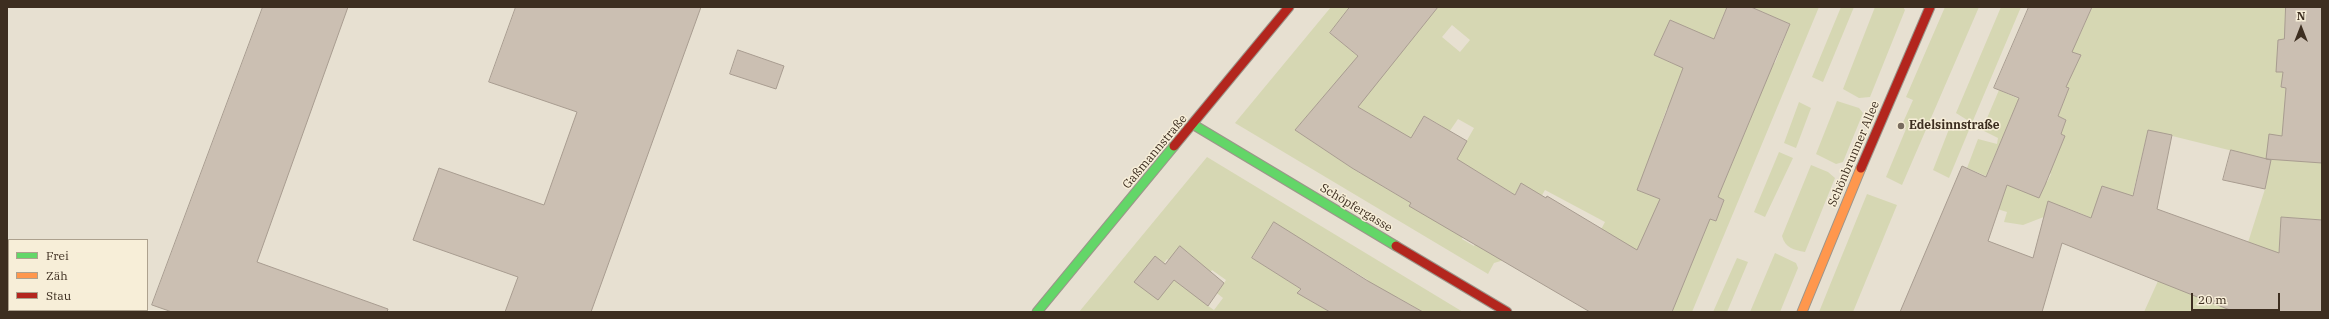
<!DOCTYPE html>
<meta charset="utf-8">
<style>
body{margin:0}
#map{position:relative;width:2329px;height:319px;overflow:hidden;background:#e7e0d1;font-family:"IBM Plex Serif",serif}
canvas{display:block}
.frame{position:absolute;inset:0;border:8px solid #3d2e20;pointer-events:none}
.legend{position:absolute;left:8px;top:239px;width:140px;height:72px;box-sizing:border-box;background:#f7eed8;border:1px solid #ada18e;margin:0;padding:5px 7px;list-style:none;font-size:12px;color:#3d2e20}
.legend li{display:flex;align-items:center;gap:8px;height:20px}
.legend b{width:20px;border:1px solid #ada18e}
.north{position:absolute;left:2281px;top:8px;width:40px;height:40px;-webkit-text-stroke:3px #f7eed8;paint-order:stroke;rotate:0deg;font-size:11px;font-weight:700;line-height:16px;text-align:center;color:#3d2e20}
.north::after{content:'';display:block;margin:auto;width:14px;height:18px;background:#3d2e20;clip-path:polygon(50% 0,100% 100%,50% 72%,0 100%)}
.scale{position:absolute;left:2191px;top:293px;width:89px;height:18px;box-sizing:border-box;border:2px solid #3d2e20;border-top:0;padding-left:5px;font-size:12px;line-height:14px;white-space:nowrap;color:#3d2e20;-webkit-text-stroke:3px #f7eed8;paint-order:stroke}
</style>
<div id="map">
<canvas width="2329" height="319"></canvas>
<div class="frame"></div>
<ul class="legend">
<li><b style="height:5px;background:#63d668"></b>Frei</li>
<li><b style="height:5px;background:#ff974d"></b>Zäh</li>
<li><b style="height:5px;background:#b3261e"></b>Stau</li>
</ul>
<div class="north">N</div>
<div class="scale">20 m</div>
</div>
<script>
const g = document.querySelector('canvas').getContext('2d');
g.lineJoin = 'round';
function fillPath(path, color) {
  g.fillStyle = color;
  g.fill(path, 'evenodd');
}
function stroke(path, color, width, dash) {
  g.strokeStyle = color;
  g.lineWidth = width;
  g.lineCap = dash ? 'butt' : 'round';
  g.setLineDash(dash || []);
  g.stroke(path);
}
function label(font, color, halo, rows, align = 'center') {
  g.font = font + ' "IBM Plex Serif",serif';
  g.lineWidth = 3;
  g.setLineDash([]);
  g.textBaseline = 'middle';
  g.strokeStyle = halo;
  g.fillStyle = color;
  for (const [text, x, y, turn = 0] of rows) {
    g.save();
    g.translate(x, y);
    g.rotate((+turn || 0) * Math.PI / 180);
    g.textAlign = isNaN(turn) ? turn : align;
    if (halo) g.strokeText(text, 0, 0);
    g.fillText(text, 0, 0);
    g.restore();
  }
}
fillPath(new Path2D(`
 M1331 7H1350L1330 33 1382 76 1438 7H1727L1714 38 1775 63 1790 24 1751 7H1819L1692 312H1672L1627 274 1590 250 1605 222 1545 190 1504 260 1494 263 1488 274 1235 123ZM1670 20 1701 34 1685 46 1676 65 1654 55ZM1452 25 1470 40 1460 52 1442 37ZM1337 81 1358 91 1352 103 1391 127 1361 174 1295 130ZM1759 98 1717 197 1724 200 1716 221 1638 190 1669 134 1659 130 1667 108 1677 112ZM1424 116 1442 126 1447 135 1458 119 1474 128 1453 165 1473 169 1512 193 1479 245 1476 243 1474 246 1462 239 1463 236 1410 206 1411 203 1382 186ZM1521 184 1505 234 1495 228Z
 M1841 7H1854L1823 82 1812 77Z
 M1875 7H1903L1905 10 1870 97 1859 98 1843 89Z
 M1945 7H1979L1902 185 1886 177 1906 129 1901 127 1913 100 1906 97Z
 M2001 7H2021L1972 123 1956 113Z
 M2092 7H2322V220L2281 217 2277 280 2267 312H2144L2158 281 2238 274 2265 189 2269 170 2249 155 2148 130 2124 231 2067 208 2023 225 2004 222 2007 212 1994 208 2005 184 2042 180 2047 182 2051 174 2046 172 2066 120 2058 116 2069 88 2050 80 2056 65 2073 71 2081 55 2060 48 2079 37Z
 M1999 90 2019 99 1986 176 1967 168 1978 139 1997 144 1998 138 1982 130Z
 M1837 101 1859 108 1863 113 1843 162 1836 164 1816 154Z
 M1799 102 1811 108 1796 148 1784 143Z
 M1951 124 1969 130 1949 178 1933 170Z
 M1779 152 1793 158 1765 217 1754 212Z
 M1207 157 1463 312H1423L1397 297 1388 312 1354 307 1368 280 1274 223 1252 258 1301 289 1298 293 1330 312H1079ZM1167 259 1182 271 1135 282 1164 263ZM1212 270 1226 280 1218 292 1204 282ZM1213 290 1223 298 1214 310 1204 303Z
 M1811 165 1828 172 1835 178 1805 252C1794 250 1785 248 1782 236Z
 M1867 194 1897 205 1853 312H1819Z
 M1775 253 1796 263 1798 268 1780 312H1750Z
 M1737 258 1748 262 1727 312H1713Z`), '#d6d7b3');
const building = new Path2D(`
 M263 7H348L257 262 388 309 387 312H172L152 305Z
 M516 7H701L591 312H505L518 277 413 240 439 168 544 205 577 112 489 82Z
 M1350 7H1438L1358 107 1411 138 1424 116 1467 141 1457 159 1515 195 1521 183 1546 198 1547 196 1637 250 1660 199 1637 190 1683 68 1654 55 1670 20 1714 39 1727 7H1751L1790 24 1718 197 1724 200 1716 221 1710 219 1672 312H1590L1409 206 1411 203 1352 168 1295 130 1358 56 1330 33Z
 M2029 7H2092L2072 52 2081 55 2066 87 2069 88 2058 116 2066 120 2061 134 2065 136 2045 185 2039 198 2007 185 1988 241 2033 258 2048 201 2091 218 2102 186 2133 196 2148 130 2172 135 2157 209 2279 253 2281 217 2322 220V312H2235L2062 243 2042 312H1900L1962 166 1986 177 2019 98 1994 88Z
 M2286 7H2322V163L2266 159 2269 134 2282 136 2286 88 2281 87 2283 72H2276L2278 40 2284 39Z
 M738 50 784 66 776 89 730 74Z
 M2231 150 2271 160 2265 189 2223 180Z
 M1274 222 1368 281 1423 312H1330L1297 293 1301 289 1252 258Z
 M1180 246 1224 283 1208 306 1174 280 1158 300 1134 282 1155 256 1165 264Z`);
fillPath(building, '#cbbfb2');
stroke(building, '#a89c90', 1);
const fast = new Path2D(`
 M1194 125 1396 246
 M1037 312 1174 146`);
const slow = new Path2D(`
 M1802 312 1861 168`);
const jam = new Path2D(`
 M1174 146 1289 7
 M1861 168 1930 7
 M1396 246 1507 312`);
stroke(fast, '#9c958a', 11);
stroke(slow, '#9c958a', 11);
stroke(jam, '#9c958a', 11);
stroke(fast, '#63d668', 9);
stroke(slow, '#ff974d', 9);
stroke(jam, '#b3261e', 9);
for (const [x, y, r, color] of [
 [1901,126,4,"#786c5e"]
]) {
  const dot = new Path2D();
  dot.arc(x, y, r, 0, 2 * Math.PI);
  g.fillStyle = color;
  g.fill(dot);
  stroke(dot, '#f7eed8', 1.5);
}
label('bold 12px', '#3d2e20', '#f7eed8', [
 ["Edelsinnstraße",1909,126]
], 'left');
label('12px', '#3d2e20', '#f7eed8', [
 ["Gaßmannstraße",1155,152,-50],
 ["Schönbrunner Allee",1854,154,-67],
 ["Schöpfergasse",1356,208,31]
]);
</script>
